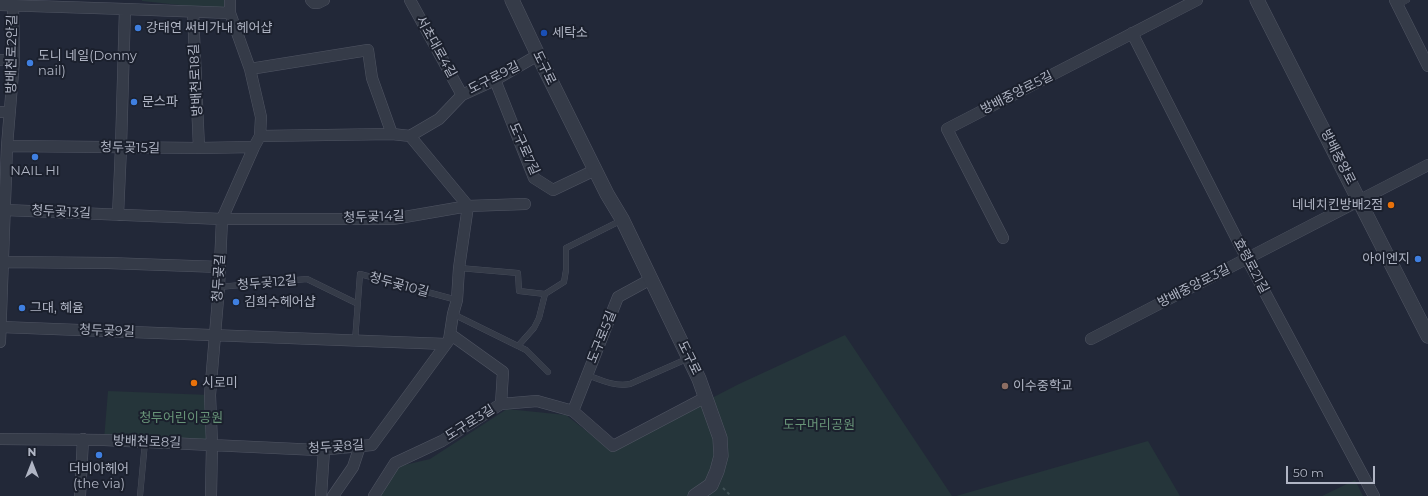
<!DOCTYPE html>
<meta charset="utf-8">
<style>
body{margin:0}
#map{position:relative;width:1428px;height:496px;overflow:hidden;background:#222838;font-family:Montserrat,sans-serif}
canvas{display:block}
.north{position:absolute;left:12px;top:444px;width:40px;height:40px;-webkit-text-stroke:3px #1b202d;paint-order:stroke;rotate:0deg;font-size:11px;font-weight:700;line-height:16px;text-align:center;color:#b0b5c4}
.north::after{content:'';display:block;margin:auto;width:14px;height:18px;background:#b0b5c4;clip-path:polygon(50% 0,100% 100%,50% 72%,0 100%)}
.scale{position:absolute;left:1286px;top:466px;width:89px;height:18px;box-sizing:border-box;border:2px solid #b0b5c4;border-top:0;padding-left:5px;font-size:12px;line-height:14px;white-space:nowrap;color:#b0b5c4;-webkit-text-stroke:3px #1b202d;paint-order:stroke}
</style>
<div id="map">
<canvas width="1428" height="496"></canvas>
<div class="north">N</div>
<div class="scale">50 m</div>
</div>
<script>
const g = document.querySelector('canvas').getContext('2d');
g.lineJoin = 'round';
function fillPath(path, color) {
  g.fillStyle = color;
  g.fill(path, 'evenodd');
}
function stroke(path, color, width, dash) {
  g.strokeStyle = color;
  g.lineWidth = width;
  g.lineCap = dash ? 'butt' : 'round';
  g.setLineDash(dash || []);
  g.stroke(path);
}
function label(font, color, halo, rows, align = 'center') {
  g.font = font + ' Montserrat,"Noto Sans KR",sans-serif';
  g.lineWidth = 4;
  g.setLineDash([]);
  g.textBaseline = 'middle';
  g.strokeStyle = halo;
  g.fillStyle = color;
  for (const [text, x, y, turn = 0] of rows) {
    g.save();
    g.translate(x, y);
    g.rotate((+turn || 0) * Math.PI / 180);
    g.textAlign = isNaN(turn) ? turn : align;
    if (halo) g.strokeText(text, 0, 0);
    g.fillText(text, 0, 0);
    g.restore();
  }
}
fillPath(new Path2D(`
 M142 0H227V10L142 1Z
 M845 335 952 496H379L396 467 430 459 507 409 566 415 611 450 739 384Z
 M108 391 210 395 212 444 104 440Z
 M1148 441 1180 496H956Z
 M1355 480 1363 496H1322Z`), '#25353a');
const service = new Path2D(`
 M1398 5 1407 0
 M459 268 518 273 519 291 545 294 564 282 566 270V248L622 220
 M219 287 307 279 358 304
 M453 314 526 350 548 372
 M355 341 360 274 457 300
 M518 346 534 328 539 318 545 294
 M587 375C601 380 615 387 630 384L689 358
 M140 496 145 442`);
const minor = new Path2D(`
 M311 0 314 3H318L324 0
 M410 0 462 95
 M1395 0 1428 66
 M0 5 125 9 230 13
 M193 12 199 148
 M1132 33 1247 259 1374 496
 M0 60H14
 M250 69 368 50 372 78 392 134
 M495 80 534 178 553 190 595 170
 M0 112H10
 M260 136 392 134 410 136 439 119 462 95 495 80 538 55
 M7 146 199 148 254 147
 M5 210 222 219H393L468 206 525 204
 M118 215 121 147 125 9
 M1003 238 947 129 1197 0
 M3 262 108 263 220 267
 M1 327 446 344
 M450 334 503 372 501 404
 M1091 339 1428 165
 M0 342 7 146 14 60 13 6
 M573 411 618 297 651 279
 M0 439 104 440 318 450 372 445 449 340 453 314 457 300 459 268 468 206 410 136
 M80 496 83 439
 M211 496 212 444 210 395 219 287 222 219 254 147 260 136 261 117 250 69 230 13V0
 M321 496 324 450
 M333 496 353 467 360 446
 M374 496 395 463 442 441 501 404 537 401 573 411 613 446 706 397`);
const tertiary = new Path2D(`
 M512 0 538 55 607 194 622 219 699 379 720 438 721 456 717 471 711 485 695 496
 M1257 0 1428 336`);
stroke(service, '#505563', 6);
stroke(minor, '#505563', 12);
stroke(tertiary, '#505563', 15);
stroke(new Path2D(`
 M723 488 731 496`), '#415156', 2, [3, 3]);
stroke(service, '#353b48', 5.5);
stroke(minor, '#353b48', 11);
stroke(tertiary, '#353b48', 14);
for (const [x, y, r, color] of [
 [138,28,4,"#3f7fe0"],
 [544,33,4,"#1a4fb4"],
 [30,63,4,"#3f7fe0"],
 [134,102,4,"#3f7fe0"],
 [35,157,4,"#3f7fe0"],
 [1391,205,4,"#e8710a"],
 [1418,259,4,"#3f7fe0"],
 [236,302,4,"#3f7fe0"],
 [22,308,4,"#3f7fe0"],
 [194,383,4,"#e8710a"],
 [1005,386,4,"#8d6e63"],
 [99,455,4,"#3f7fe0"]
]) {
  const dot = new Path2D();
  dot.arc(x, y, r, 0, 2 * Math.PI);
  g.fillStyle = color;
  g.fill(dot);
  stroke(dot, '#1b202d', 1.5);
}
label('13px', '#b0b5c4', '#1b202d', [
 ["강태연 써비가내 헤어샵",146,28],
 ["세탁소",552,33],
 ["도니 네일(Donny",38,56],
 ["nail)",38,71],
 ["문스파",142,102],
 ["NAIL HI",35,171,"center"],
 ["네네치킨방배2점",1383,205,"right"],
 ["아이엔지",1410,259,"right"],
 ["김희수헤어샵",244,302],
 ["그대, 혜윰",30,308],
 ["시로미",202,383],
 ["이수중학교",1013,386],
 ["더비아헤어",99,469,"center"],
 ["(the via)",99,484,"center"]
], 'left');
label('13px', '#b0b5c4', '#1b202d', [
 ["서초대로4길",436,47,61],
 ["방배천로2안길",12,54,-89],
 ["도구로",544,68,64],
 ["도구로9길",494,78,-27],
 ["방배천로18길",196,80,-93],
 ["방배중앙로5길",1017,93,-27],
 ["청두곶15길",130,148,1],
 ["도구로7길",524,149,66],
 ["방배중앙로",1338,157,63],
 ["청두곶13길",61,212,3],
 ["청두곶14길",374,217,-2],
 ["효령로21길",1251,266,62],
 ["청두곶길",219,278,-86],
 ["청두곶12길",267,283,-5],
 ["청두곶10길",399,285,15],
 ["방배중앙로3길",1194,286,-27],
 ["청두곶9길",107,331,2],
 ["도구로5길",602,337,-68],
 ["도구로",689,358,64],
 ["도구로3길",470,423,-32],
 ["방배천로8길",147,442,2],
 ["청두곶8길",336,447,-4]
]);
label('13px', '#689478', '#1b202d', [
 ["청두어린이공원",181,418],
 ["도구머리공원",819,425]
]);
</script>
